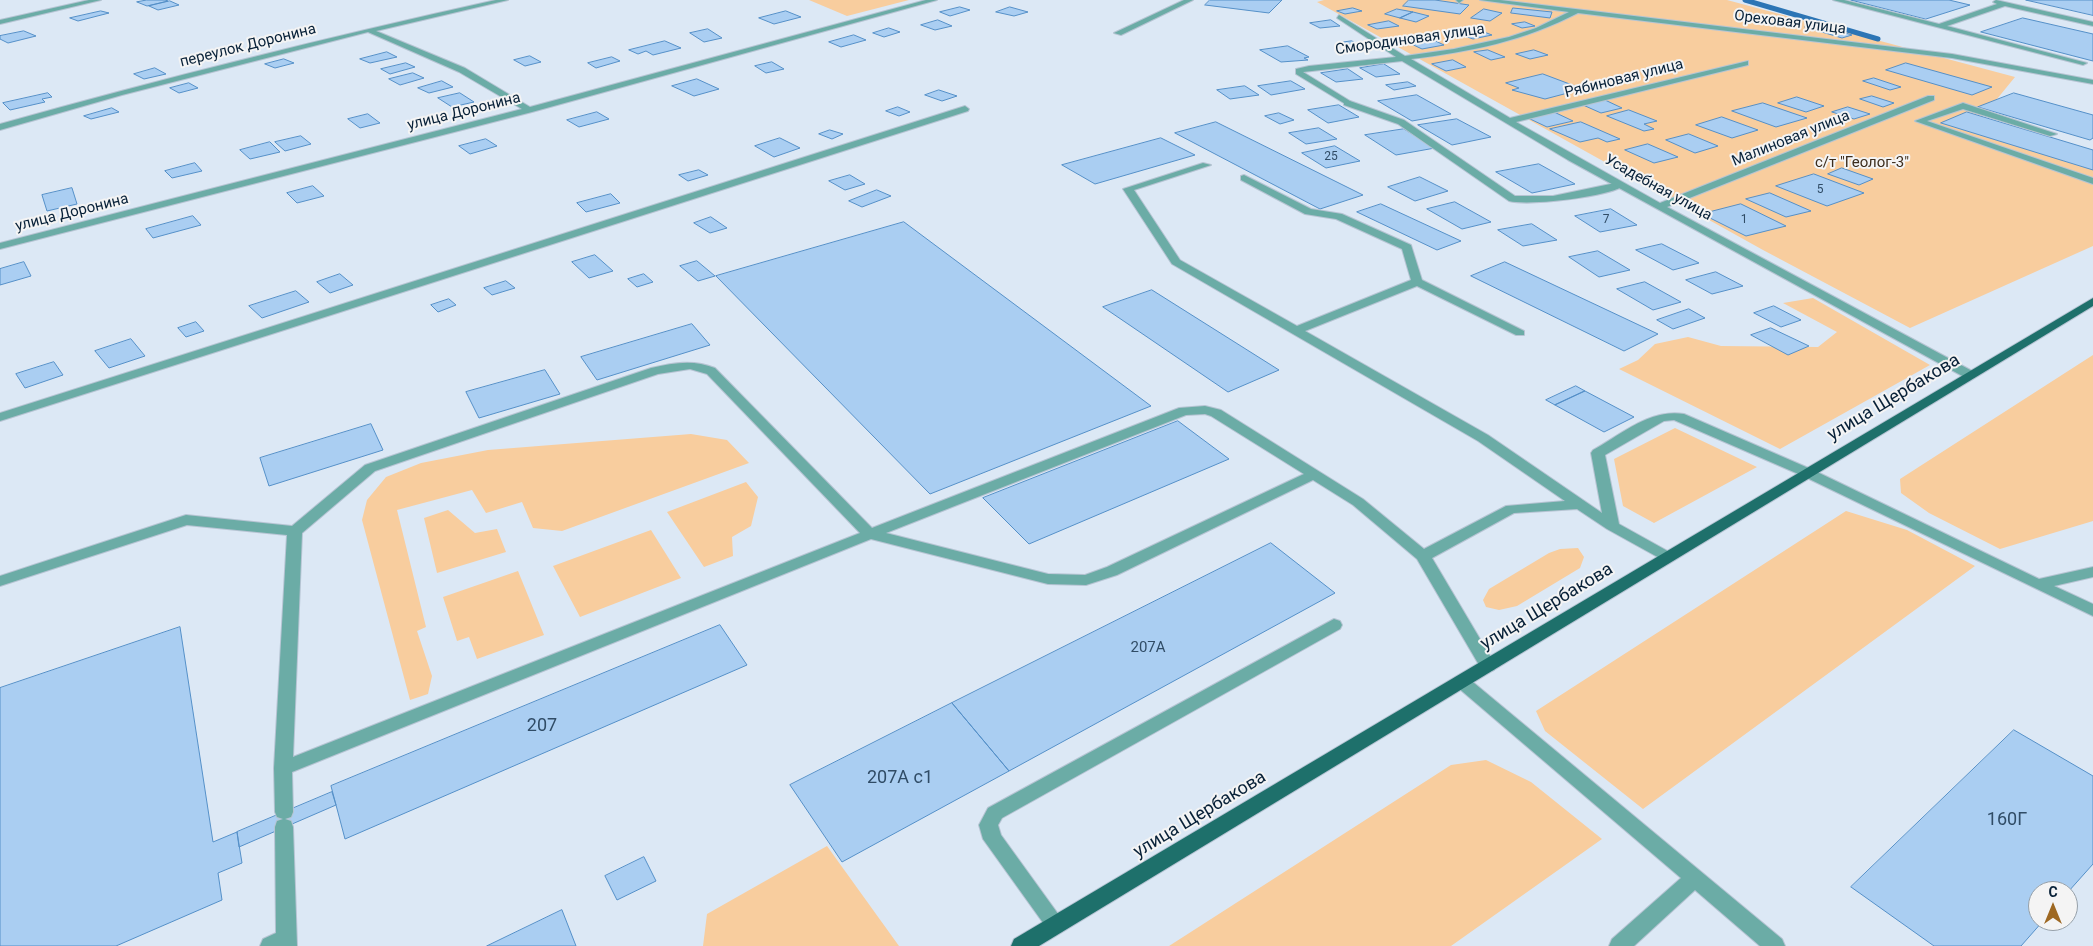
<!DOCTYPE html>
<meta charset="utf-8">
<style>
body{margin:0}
#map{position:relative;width:2093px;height:946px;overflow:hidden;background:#dce8f5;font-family:Roboto,sans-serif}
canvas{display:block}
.north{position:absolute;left:2028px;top:881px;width:50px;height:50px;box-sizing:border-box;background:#f4f4f4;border:1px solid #96a0a9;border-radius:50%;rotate:0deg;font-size:14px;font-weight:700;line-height:20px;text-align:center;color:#082138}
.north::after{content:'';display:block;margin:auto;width:18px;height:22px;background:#9e6822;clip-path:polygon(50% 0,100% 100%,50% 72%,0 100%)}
</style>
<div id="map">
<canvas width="2093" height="946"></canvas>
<div class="north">С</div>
</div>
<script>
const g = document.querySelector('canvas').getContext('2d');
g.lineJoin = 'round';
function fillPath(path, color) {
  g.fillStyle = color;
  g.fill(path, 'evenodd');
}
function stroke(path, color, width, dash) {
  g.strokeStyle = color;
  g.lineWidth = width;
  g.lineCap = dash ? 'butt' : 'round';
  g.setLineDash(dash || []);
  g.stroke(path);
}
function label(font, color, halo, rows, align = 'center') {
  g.font = font + ' Roboto,sans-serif';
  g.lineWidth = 4;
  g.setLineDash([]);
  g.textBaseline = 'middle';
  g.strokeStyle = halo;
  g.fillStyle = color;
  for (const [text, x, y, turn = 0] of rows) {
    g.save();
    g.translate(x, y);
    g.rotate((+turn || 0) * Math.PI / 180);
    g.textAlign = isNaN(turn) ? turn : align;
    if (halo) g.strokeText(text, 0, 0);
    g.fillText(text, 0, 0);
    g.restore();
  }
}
fillPath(new Path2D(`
 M809 0H909L847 16Z
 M1324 0H1727L2015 77 1979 121 2093 159V246L1910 328 1763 250 1317 2Z
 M1813 298 1930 365 1780 449 1619 369 1638 360 1655 344 1688 337 1721 346 1818 347 1837 332 1783 303Z
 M2093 355V521L2000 549 1929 513 1901 493 1900 479Z
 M1675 428 1757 467 1654 523 1623 506 1614 459Z
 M691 434 727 440 749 463 562 531 533 528 522 502 486 513 472 490 397 510 426 627 417 631 432 676 428 694 410 700 362 520 367 500 386 477 421 463 488 450Z
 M746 482 758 497 751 526 732 537 733 556 704 567 667 512Z
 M448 510 475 533 497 529 506 552 437 573 424 518Z
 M1846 511 1907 530 1975 566 1643 809 1545 731 1536 711Z
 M651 530 681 578 580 617 553 566Z
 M1578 548 1584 557 1580 568 1517 606 1499 610 1486 607 1483 600 1489 589 1549 553 1560 549Z
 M518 571 544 635 477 659 469 637 457 641 443 597Z
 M1486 760 1531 782 1602 839 1451 946H1169L1451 765Z
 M827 846 899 946H703L707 914Z`), '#f8cd9e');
stroke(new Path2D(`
 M1745 0 1878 39`), '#2c75b5', 5);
const building = new Path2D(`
 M147 0H165L168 1 147 6 137 2Z
 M1210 0H1282L1269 13 1205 5Z
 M1409 0H1435L1469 5 1460 14 1403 6Z
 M1851 0H1949L1970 5 1926 19Z
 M2026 0H2093V15Z
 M170 1 179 5 158 10 149 6Z
 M960 7 970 10 950 16 940 12Z
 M1010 7 1028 12 1014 16 996 12Z
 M1353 8 1362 11 1345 14 1337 11Z
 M1513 8 1552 12 1550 18 1511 13Z
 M1397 9 1413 12 1400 18 1385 14Z
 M1484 9 1502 13 1490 21 1471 18Z
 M101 11 109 13 78 21 70 18Z
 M786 11 801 17 774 24 759 18Z
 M1413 12 1429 16 1416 22 1400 18Z
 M2023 18 2093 34V61L1981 32Z
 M938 20 952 26 935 30 921 25Z
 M1331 20 1340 26 1320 28 1310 23Z
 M1389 21 1399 26 1377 29 1368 25Z
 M1525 22 1535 26 1522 28 1512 24Z
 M1816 24 1852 35 1842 38 1805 27Z
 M889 28 900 32 884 37 873 33Z
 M708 29 722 38 704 42 690 33Z
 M1476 29 1492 35 1473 39 1456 33Z
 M24 31 36 36 8 43 0 39V36Z
 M854 35 866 40 841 47 829 42Z
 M1427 37 1444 45 1422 49 1405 41Z
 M665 41 681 48 653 55 646 51 638 54 629 50Z
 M1352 41 1364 48 1349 50 1338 43Z
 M1288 46 1309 57 1304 58 1308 60 1281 62 1260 50Z
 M1488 50 1505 57 1491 60 1474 52Z
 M1534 50 1548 55 1530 59 1516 54Z
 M387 52 397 57 370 63 360 59Z
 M530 56 541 62 525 66 514 60Z
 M612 57 620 61 596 68 588 63Z
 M284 59 294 63 275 68 265 64Z
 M1453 60 1466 67 1446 71 1432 64Z
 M772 62 784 69 766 73 755 66Z
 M406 63 415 67 390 74 381 69Z
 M1906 63 1992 87 1972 95 1886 70Z
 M1384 64 1400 74 1376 77 1360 68Z
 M155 68 166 74 144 79 134 74Z
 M1348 69 1363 79 1336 82 1321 73Z
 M413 73 424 78 400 85 389 79Z
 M1543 74 1583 89 1545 99 1512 90 1519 88 1506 83Z
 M1874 78 1901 87 1890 90 1863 81Z
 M697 79 719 89 694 96 672 86Z
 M442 81 453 87 429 93 418 88Z
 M1291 81 1305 89 1271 95 1258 86Z
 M1408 82 1416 86 1394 90 1386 85Z
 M189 83 198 88 179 93 170 88Z
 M1245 86 1259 95 1230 99 1217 90Z
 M939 90 957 96 942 101 925 95Z
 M48 93 52 97 42 99 45 102 10 110 3 103Z
 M460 93 474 102 452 107 438 98Z
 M2014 93 2093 115V138L2090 140 1978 107Z
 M1417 95 1451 114 1412 121 1378 101Z
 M1872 96 1894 103 1883 107 1860 99Z
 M1797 97 1824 106 1806 112 1778 103Z
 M1605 100 1622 108 1601 113 1583 105Z
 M1763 103 1807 118 1776 127 1732 111Z
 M1339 105 1359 117 1328 123 1308 110Z
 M898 107 910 112 899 116 886 111Z
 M1848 107 1870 114 1854 119 1832 112Z
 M112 108 119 112 91 119 84 116Z
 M1629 110 1657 121 1644 124 1654 129 1644 131 1607 116Z
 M597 112 609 119 579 127 567 120Z
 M1554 112 1573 121 1547 127 1528 118Z
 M1967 112 2093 150V170L1941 123Z
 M1279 113 1294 120 1280 124 1265 116Z
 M368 114 380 123 360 128 348 119Z
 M1722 117 1758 130 1732 138 1696 125Z
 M1457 119 1491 137 1452 145 1418 125Z
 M1216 122 1363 195 1320 209 1175 133Z
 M1581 122 1620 139 1607 142 1598 138 1580 142 1550 129Z
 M1319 128 1337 139 1306 144 1289 133Z
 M1404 129 1435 148 1396 155 1365 135Z
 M830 130 843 134 832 139 819 134Z
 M1689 134 1718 146 1695 153 1666 140Z
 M301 136 311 144 285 151 275 142Z
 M780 138 800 148 774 157 755 146Z
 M1161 138 1195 155 1095 184 1062 165Z
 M486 139 497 146 470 154 459 146Z
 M270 142 280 152 250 159 240 150Z
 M1648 144 1678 157 1654 163 1625 150Z
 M1335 146 1360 161 1326 168 1302 153Z
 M195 163 202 171 172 178 165 171Z
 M1539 164 1575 184 1532 193 1496 172Z
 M1842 168 1873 179 1859 185 1828 174Z
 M699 170 708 175 688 181 679 175Z
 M1814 174 1864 193 1827 206 1776 186Z
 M850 175 865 184 845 190 829 181Z
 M1420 177 1448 191 1415 201 1388 187Z
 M313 186 324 196 297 203 287 193Z
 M72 188 77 204 47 211 42 195Z
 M877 190 891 196 862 207 849 201Z
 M1770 193 1811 211 1786 217 1746 199Z
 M611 194 620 203 586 212 577 203Z
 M1455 202 1491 222 1462 229 1427 209Z
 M1381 204 1461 241 1437 250 1357 212Z
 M1741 204 1786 226 1746 236 1702 214Z
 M1611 209 1637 225 1600 232 1575 216Z
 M193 216 201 225 153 238 146 229Z
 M711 217 727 228 710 233 694 223Z
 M904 222 1151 406 930 494 716 276Z
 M1532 224 1557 240 1523 246 1498 230Z
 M1662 244 1699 263 1673 270 1636 250Z
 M1598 251 1630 270 1599 277 1569 257Z
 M595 255 613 271 589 278 572 262Z
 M697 261 715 276 698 281 680 266Z
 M24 262 31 276 0 285V269Z
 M1505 262 1658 334 1624 351 1471 276Z
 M1716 272 1743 286 1712 294 1686 280Z
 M340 274 353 285 330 293 317 282Z
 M644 274 653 282 637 287 628 279Z
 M506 281 515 288 492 295 484 288Z
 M1645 282 1681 302 1653 310 1617 289Z
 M1152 290 1279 370 1228 392 1103 307Z
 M296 291 309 302 262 318 249 306Z
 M449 299 456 305 438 312 431 305Z
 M1774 306 1801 320 1781 327 1754 313Z
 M1689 309 1705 318 1673 329 1657 320Z
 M196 322 204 331 186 337 178 328Z
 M692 324 710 345 597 380 581 357Z
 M1771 328 1809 346 1788 355 1751 335Z
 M131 339 145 356 109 368 95 351Z
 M54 362 63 375 25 388 16 374Z
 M545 370 560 394 479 418 466 392Z
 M1576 386 1585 391 1555 405 1546 400Z
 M1585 391 1634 417 1604 432 1555 405Z
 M1178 421 1229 459 1029 544 983 498Z
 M371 424 383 450 269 486 260 458Z
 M1271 543 1335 593 1009 771 952 703Z
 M720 625 747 665 345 839 331 786Z
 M180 627 213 842 237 832 242 863 218 873 222 900 116 946H0V688Z
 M952 703 1009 771 842 862 790 785Z
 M2014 730 2093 776V864L2068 892 2038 891V921H2043L2021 946H1934L1851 887Z
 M332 792 336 805 239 847 237 832Z
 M644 857 656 881 617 900 605 876Z
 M562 910 576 946H487Z`);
fillPath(building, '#aacef2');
stroke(building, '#5590c8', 1);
const service = new Path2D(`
 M1184 0H1193L1121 35 1114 33Z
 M1456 0H1463L1459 3Z
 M1833 0H1844L1939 24 1997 4 1993 2 1996 0 2093 22V26L2005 6 1947 26 2087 63 2083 65Z
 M1344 101H1350L1404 120 1515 196H1553L1620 182 1625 185C1610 197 1529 206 1509 201L1398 124 1344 105Z
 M1963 103 2057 134 2050 136 1963 109 1927 121 2093 178V184L1915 121Z
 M1203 163 1211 165 1134 190 1180 260 1297 326 1411 280 1402 249 1336 219 1305 214 1241 180V176L1244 175 1311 209 1342 214 1411 245 1422 280 1524 331V335H1516L1417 286 1305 331 1488 435 1602 513 1591 453 1593 450C1620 435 1651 408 1684 414L1813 470 2039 579 2093 567V577L2054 586 2093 604V616L1803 476 1674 420 1664 421 1605 455 1619 524 1673 554 1675 557 1673 560H1663L1607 529 1577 509 1514 513 1432 558 1496 666 1494 670 1488 672 1482 670 1417 559 1353 505 1313 480 1117 575 1086 585 1048 584 871 539 292 772 293 812 291 817 285 819 291 821 293 827 297 946H260L263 939 276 933 275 827 277 821 283 819 277 817 275 812 274 768 287 535 187 525 0 586V576L186 515 292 526 365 465 651 368C673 363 693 359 715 368L872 528 1179 408 1205 406 1221 410 1363 499 1424 549 1506 506 1565 501 1478 441 1172 264 1123 189ZM690 369 707 374 860 533 293 757 302 533 375 471 658 374ZM1205 414 1211 416 1304 474 1107 567 1085 575 1048 574 886 533 1186 415Z
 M1334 619 1340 621 1342 625 1340 629 1002 818 998 825 1001 835 1066 925 1063 931 1056 934 1049 931 983 839 979 825 988 808Z
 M1462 676 1468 678 1782 939 1785 946H1760L1695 890 1634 946H1609L1612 939 1681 878 1456 686 1454 682 1456 678Z`);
const minor = new Path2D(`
 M89 0H101L0 24V20Z
 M496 0H508L376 31 465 68 530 107 926 0H937L532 112 0 249V243L522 109 459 72 368 32 122 95 0 130V124C164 78 329 37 496 0Z
 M1480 0H1500L1952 54 2093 80V84L1952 58 1578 13C1524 41 1470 52 1411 59L1510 118 1748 61V65L1516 122 1660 203 1928 96H1934V100L1667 207 1974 372 1976 375 1974 378H1966L1568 160 1402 61 1303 72 1350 101 1351 103 1347 105 1296 74V69L1309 66 1396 57 1337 18 1339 15 1405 56 1454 49 1509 37 1536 28 1569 12Z
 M965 106 969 109 968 111 0 421V413Z`);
const primary = new Path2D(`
 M2093 298V306L1039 946H1011L1014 939Z`);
stroke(service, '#b6c4d3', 2);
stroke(minor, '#b6c4d3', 2);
stroke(primary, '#b6c4d3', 2);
fillPath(service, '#6baca6');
fillPath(minor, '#6baca6');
fillPath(primary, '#1e706b');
label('12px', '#304c66', null, [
 ["25",1331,157],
 ["5",1820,190],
 ["7",1606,220],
 ["1",1744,220]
]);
label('15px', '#082138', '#f4f4f4', [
 ["Ореховая улица",1790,23,7],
 ["Смородиновая улица",1410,40,-8],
 ["переулок Доронина",248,46,-14],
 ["Рябиновая улица",1624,79,-14],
 ["улица Доронина",464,112,-14],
 ["Малиновая улица",1791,139,-22],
 ["Усадебная улица",1658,188,29],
 ["улица Доронина",72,213,-14]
]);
label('15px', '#3d2d1c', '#f4f4f4', [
 ["с/т \"Геолог-3\"",1862,163]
]);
label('15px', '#304c66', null, [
 ["207А",1148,648]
]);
label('18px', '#082138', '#f4f4f4', [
 ["улица Щербакова",1894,398,-31],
 ["улица Щербакова",1547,607,-31],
 ["улица Щербакова",1200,815,-31]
]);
label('18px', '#304c66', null, [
 ["207",542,726],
 ["207А с1",900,778],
 ["160Г",2007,820]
]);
</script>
